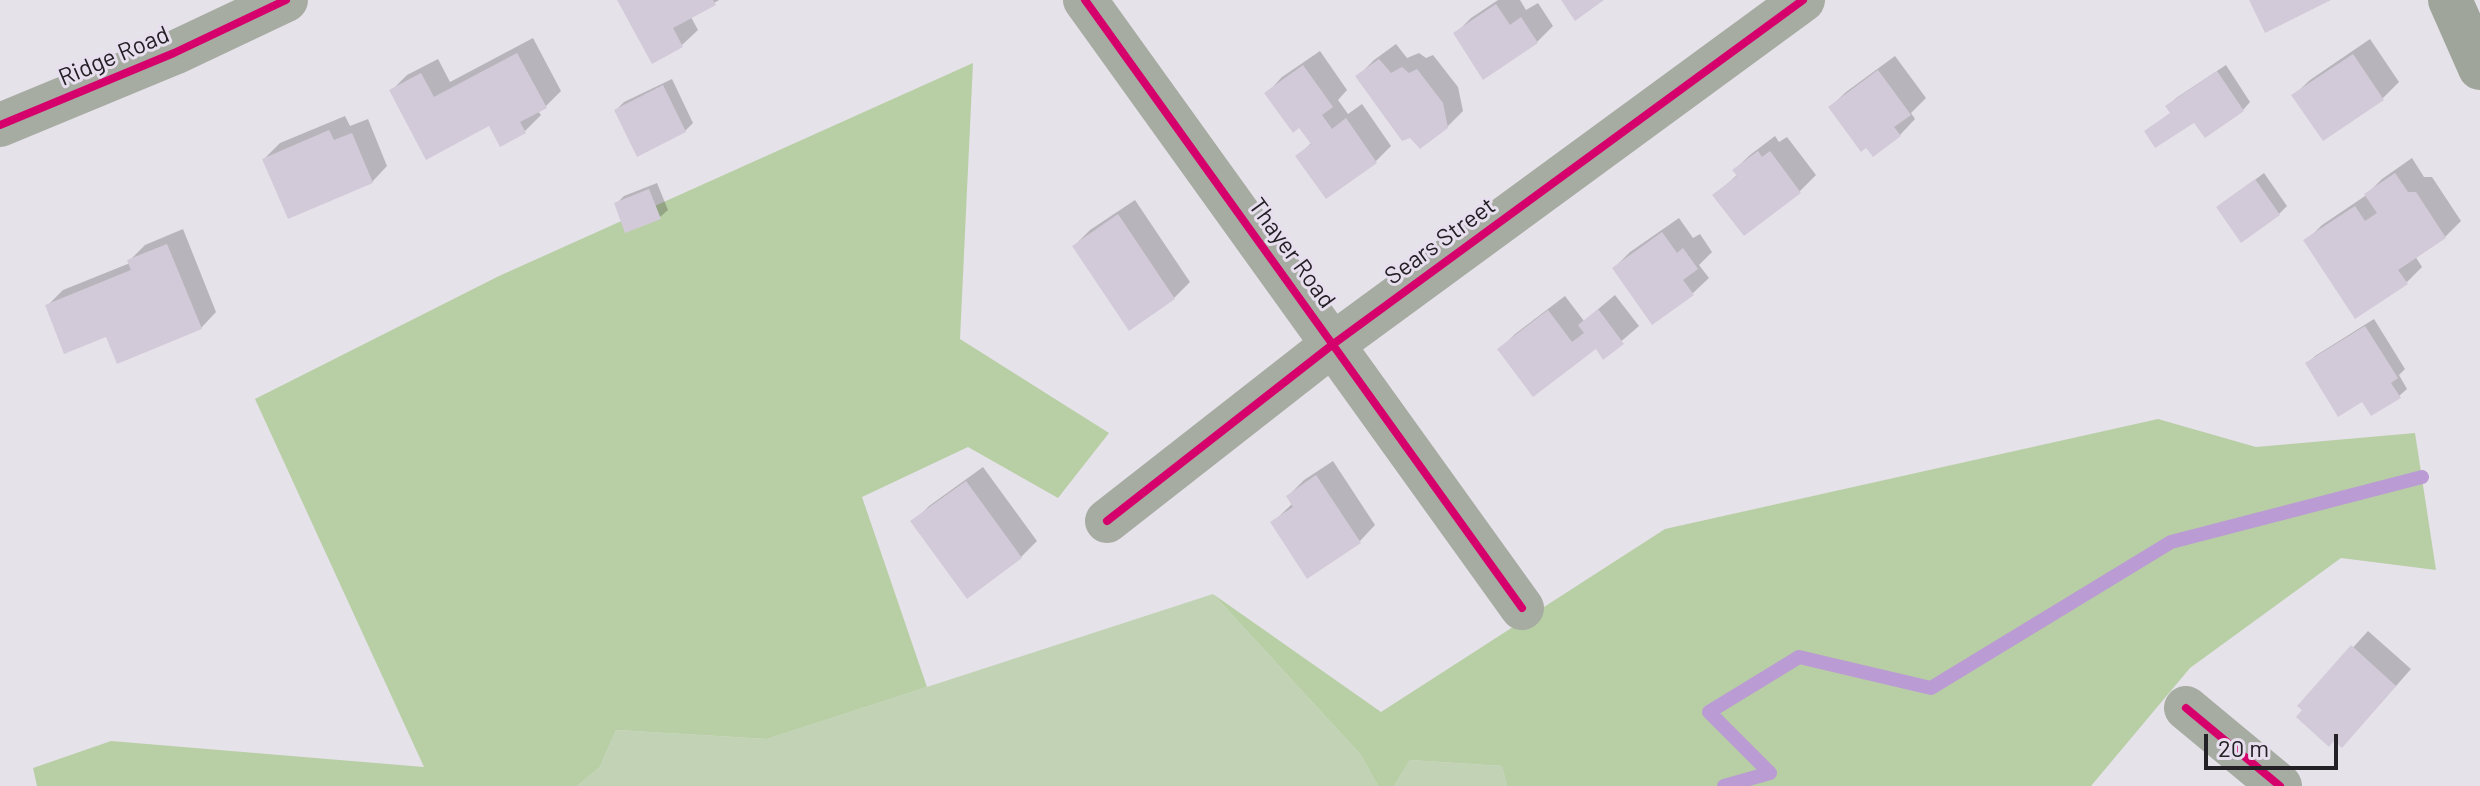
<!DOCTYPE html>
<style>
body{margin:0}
#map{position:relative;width:2480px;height:786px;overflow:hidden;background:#e6e2ea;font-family:Barlow,sans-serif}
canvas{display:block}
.scale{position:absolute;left:2204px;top:734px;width:134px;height:36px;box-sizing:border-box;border:4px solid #232026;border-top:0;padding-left:10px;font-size:24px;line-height:28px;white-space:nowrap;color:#232026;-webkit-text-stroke:6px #e7deee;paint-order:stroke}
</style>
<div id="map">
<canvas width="2480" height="786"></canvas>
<div class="scale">20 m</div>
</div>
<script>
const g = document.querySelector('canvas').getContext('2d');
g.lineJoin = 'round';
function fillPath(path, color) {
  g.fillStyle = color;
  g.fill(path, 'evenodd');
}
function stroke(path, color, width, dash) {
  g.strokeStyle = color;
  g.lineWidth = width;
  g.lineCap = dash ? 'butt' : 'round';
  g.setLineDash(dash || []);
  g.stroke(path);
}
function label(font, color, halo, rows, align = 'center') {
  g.font = font + ' Barlow,sans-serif';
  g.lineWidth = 6;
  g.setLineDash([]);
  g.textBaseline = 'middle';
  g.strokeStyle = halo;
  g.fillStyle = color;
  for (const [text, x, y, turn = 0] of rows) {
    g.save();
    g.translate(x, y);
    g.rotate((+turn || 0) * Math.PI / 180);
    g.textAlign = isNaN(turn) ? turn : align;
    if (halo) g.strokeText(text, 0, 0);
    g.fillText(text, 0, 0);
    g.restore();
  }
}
fillPath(new Path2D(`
 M1213 594 1361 755 1378 786H577L600 767 616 730 767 739Z
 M1410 760 1502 766 1507 786H1394Z`), '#c1d3b4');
fillPath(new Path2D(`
 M973 63 960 339 1109 433 1058 498 968 447 862 497 927 687 767 739 616 730 600 767 577 786H37L33 768 111 741 424 767 255 399 499 276Z
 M2158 419 2256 447 2415 433 2436 570 2341 558 2190 668 2091 786H1507L1502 766 1410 760 1394 786H1378L1361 755 1213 594 1381 712 1665 529Z`), '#b8cfa5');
fillPath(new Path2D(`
 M620 0H719L691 17 698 30 682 45Z
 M1498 0H1520L1526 10 1538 3 1553 26 1537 42 1455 34 1471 18Z
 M533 38 561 91 545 107 538 111 541 115 525 131 489 124 391 91 407 75 438 59 450 82Z
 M2370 39 2399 82 2383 98 2323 139 2294 95 2310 80Z
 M1396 44 1407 58 1419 53 1426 58 1433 55 1458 87 1463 111 1447 127 1358 76 1374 60Z
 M1320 51 1347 90 1338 100 1348 114 1362 104 1391 146 1376 161 1298 156 1312 142 1300 125 1267 93 1282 77Z
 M1895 56 1926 98 1911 113 1915 119 1900 135 1830 107 1846 92Z
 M2226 65 2250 102 2243 110 2147 131 2172 112 2168 106 2176 98Z
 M672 79 693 123 685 131 616 110 624 102Z
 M345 116 350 126 368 119 387 166 372 182 264 159 280 143Z
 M1775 136 1779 142 1787 137 1816 175 1800 191 1744 233 1715 195 1738 174 1734 170 1750 155Z
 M2412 158 2424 177H2432L2461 221 2445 237 2415 256 2422 267 2407 282 2306 241 2322 225 2365 196 2382 179Z
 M2264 173 2287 206 2279 214 2219 207Z
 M657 183 668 210 660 217 616 204 624 196Z
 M1135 200 1190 282 1174 298 1074 246 1090 230Z
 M1679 218 1693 238 1700 234 1712 252 1699 265 1709 278 1693 293 1614 268 1630 252Z
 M183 229 216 312 201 328 107 334 47 306 63 290 130 263 129 261 145 245Z
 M1615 295 1639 326 1603 357 1596 346 1499 350 1515 334 1565 296 1584 321Z
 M2374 319 2405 369 2399 375 2407 389 2399 396 2363 399 2307 364 2315 356Z
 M1333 461 1375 525 1360 541 1273 522 1293 503 1288 496 1304 480Z
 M983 467 1037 541 1021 557 967 596 913 522 929 506Z
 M2368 631 2411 669 2358 729 2300 706Z`), '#0003');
stroke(new Path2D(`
 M1724 786 1770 773 1709 712 1799 657 1931 688 2171 542 2422 477`), '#bb9bd3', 14);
fillPath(new Path2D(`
 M617 0H713L716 5 673 28 683 47 652 64Z
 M1561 0H1604L1575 21Z
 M2249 0H2331L2265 33Z
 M1496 4 1510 25 1521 17 1538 43 1483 80 1453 33Z
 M517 53 547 108 520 122 526 133 500 147 489 126 426 160 389 90 421 73 434 97Z
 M2353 54 2384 100 2323 141 2291 95Z
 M1379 59 1391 73 1402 67 1409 73 1417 69 1443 103 1448 128 1420 149 1410 138 1402 141 1355 76Z
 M1303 65 1333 107 1322 115 1332 129 1346 118 1377 163 1326 199 1295 156 1311 144 1299 128 1293 133 1264 93Z
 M1878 70 1911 115 1894 127 1901 136 1873 157 1866 148 1861 152 1828 107Z
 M2217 71 2244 111 2205 138 2194 123 2155 148 2144 131 2170 113 2165 106Z
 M663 85 686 132 637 157 614 110Z
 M329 130 334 140 352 133 373 183 288 219 262 159Z
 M1758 151 1762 157 1770 151 1801 193 1744 236 1712 195 1737 176 1732 170Z
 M2395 173 2408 192H2416L2446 238 2398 270 2408 284 2355 319 2303 240 2355 206 2365 221 2377 213 2364 194Z
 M2255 179 2280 215 2241 243 2216 207Z
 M649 189 661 219 625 233 614 203Z
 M1118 214 1175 299 1129 331 1072 246Z
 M1662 232 1677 253 1683 248 1698 269 1683 280 1694 295 1652 325 1612 268Z
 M167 244 202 329 117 364 106 337 64 354 45 305 131 270 127 260Z
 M1598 309 1624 344 1603 360 1596 349 1533 397 1497 349 1548 310 1572 342 1584 333 1578 325Z
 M2365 326 2398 378 2391 383 2401 398 2371 416 2362 402 2338 417 2305 363Z
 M1316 475 1361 543 1307 579 1270 522 1293 507 1286 496Z
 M966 481 1022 558 967 599 910 521Z
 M2351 645 2396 686 2342 748 2334 741 2329 747 2296 717 2302 710 2297 706Z`), '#d3cad9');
stroke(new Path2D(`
 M1085 0 1522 608
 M0 125 174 53 286 0
 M1107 521 1332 345 1803 0
 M2186 708 2280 786`), '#a7aca3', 44);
stroke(new Path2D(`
 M2450 0 2480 68`), '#9fa59b', 44);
stroke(new Path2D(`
 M1085 0 1522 608
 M0 125 174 53 286 0
 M1107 521 1332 345 1803 0
 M2186 708 2280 786`), '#d6006c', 8);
label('24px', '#232026', '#e7deee', [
 ["Ridge Road",114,56,-23],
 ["Sears Street",1440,241,-36],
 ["Thayer Road",1292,253,54]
]);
</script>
